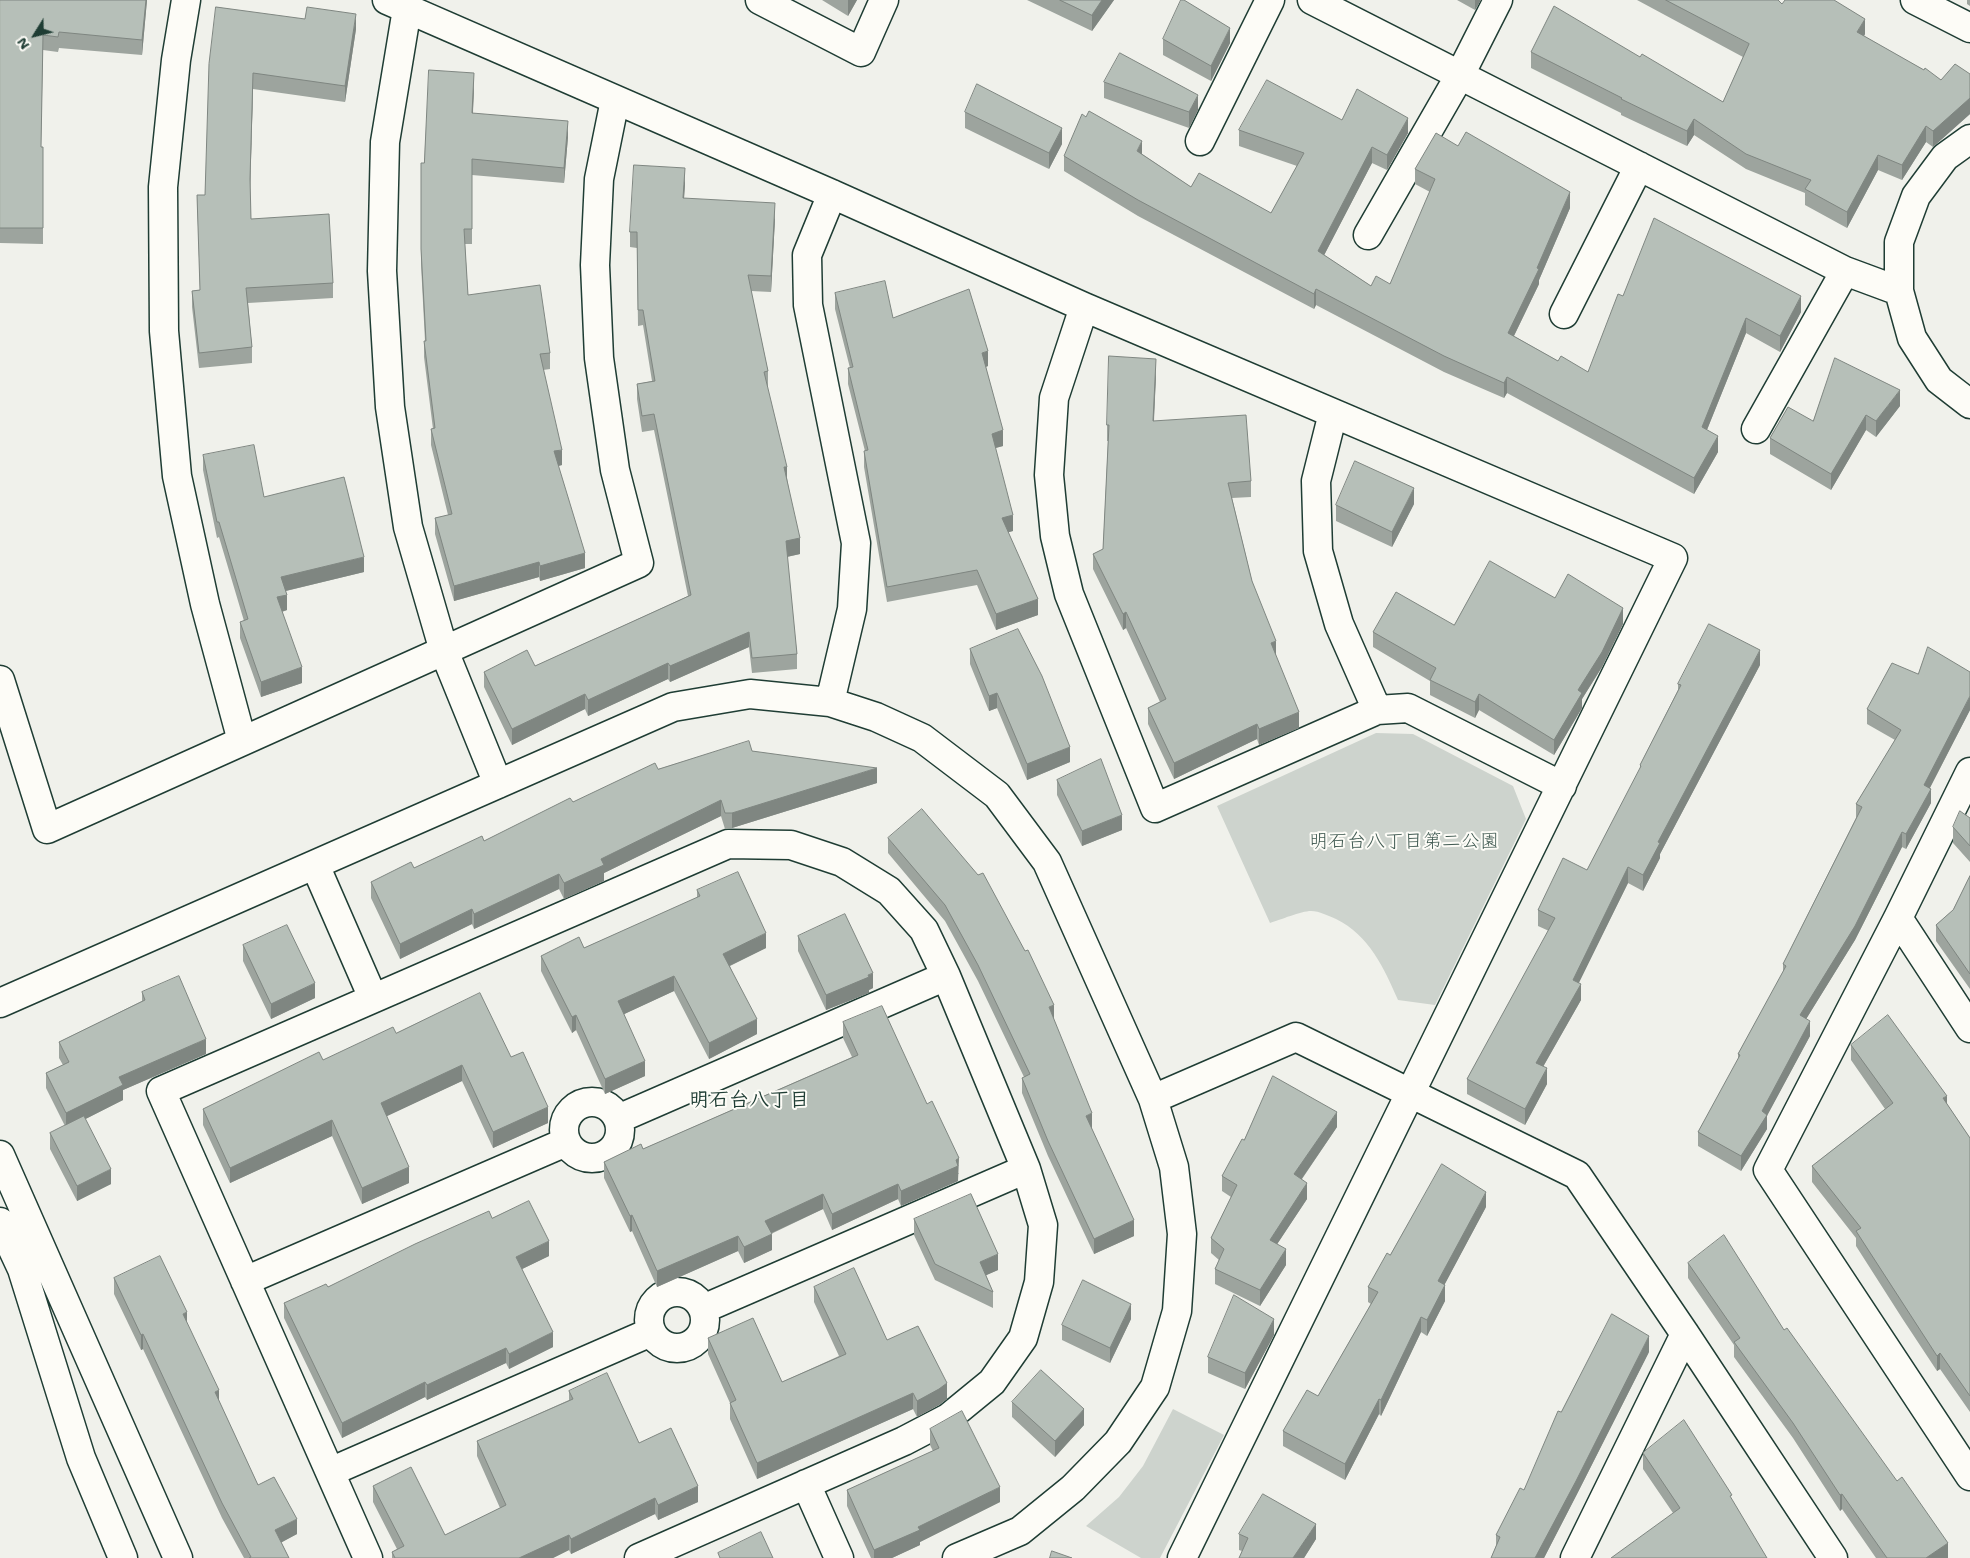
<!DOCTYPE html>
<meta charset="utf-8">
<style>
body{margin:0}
#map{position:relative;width:1970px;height:1558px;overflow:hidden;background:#f0f1eb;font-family:"Shantell Sans",sans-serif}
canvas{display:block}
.north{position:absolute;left:10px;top:10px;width:50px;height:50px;-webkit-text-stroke:4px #fdfcf7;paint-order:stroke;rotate:234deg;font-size:14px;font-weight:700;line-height:20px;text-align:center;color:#1f3d34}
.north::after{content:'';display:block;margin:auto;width:18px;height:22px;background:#1f3d34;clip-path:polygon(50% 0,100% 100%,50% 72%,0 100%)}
</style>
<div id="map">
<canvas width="1970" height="1558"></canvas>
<div class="north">N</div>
</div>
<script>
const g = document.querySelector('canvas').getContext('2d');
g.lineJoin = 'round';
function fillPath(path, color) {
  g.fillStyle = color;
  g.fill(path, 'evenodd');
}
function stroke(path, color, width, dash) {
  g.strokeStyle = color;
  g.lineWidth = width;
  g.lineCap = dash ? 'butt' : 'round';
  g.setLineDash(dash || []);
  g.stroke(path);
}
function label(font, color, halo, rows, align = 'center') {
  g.font = font + ' "Shantell Sans","Klee One",sans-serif';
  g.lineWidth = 4;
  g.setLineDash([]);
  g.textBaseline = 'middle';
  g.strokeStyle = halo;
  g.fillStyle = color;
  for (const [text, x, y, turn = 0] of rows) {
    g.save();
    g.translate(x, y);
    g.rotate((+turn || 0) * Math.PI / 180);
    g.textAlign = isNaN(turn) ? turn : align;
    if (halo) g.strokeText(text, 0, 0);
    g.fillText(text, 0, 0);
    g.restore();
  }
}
fillPath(new Path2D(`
 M1376 733 1413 734 1513 786 1526 819 1435 1005 1398 1000C1384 968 1369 935 1336 919 1329 916 1319 911 1311 911 1301 911 1280 920 1270 923L1217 806Z
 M1173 1409 1224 1435 1160 1558H1141L1086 1526 1119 1497 1143 1466Z`), '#cdd3cd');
const minor = new Path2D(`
 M186 0 176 60 163 187 164 331 177 476 205 604 242 741
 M387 0 832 194 1084 307 1673 558 1182 1558
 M760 0 861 52 884 0
 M1312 0 1845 271 1899 291 1912 338 1939 380 1970 404
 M1915 0 1970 28
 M407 9 385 142 382 271 390 407 408 527 444 651 498 784
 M1200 141 1270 0
 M1368 235 1460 75 1498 0
 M1899 291V242L1916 196 1945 157 1970 139
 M1084 307 1054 398 1049 475 1055 536 1069 594 1155 808 1377 710 1408 708 1562 786
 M1564 314 1639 166
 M1333 413 1316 481 1318 551 1339 624 1377 710
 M1756 429 1845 271
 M0 680 47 829 639 563 615 470 599 358 595 265 599 179 615 100
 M830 702 852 609 856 543 808 305 807 255 832 194
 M1970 772 1898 918 1768 1170 1970 1476
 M315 865 373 998
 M1898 918 1970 1028
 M0 1003 673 707 750 694 830 702 876 717 922 738 997 795 1047 862 1153 1099 1174 1167 1182 1234 1177 1311 1155 1387 1118 1442 1073 1488 1020 1531 957 1558
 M1153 1099 1296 1037 1577 1175 1685 1334 1833 1558
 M564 1130a28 28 0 1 1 56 0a28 28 0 1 1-56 0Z
 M618 1119 946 976
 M0 1155 178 1558
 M0 1222 22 1269 81 1458 123 1558
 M245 1281 566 1142
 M649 1320a28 28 0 1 1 56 0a28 28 0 1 1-56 0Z
 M703 1309 1026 1169
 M330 1472 651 1332
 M806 1484 839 1558
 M368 1558 161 1091 728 844 791 845 842 862 889 891 924 930 946 976 1026 1169 1043 1225 1039 1282 1023 1338 992 1382 948 1418 904 1441 639 1558
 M1575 1558 1685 1334`);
stroke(minor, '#1f3d34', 31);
stroke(minor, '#fdfcf7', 28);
fillPath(new Path2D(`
 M0 0H147L142 55 59 48 58 52 43 50 41 147H43V244L0 243Z
 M822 0H857L848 16Z
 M1027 0H1114L1092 31Z
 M1457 0H1481L1475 10Z
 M1637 0H1778L1782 4 1865 34 1864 36 1941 80 1970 74V114L1933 147 1926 142 1902 180 1878 170 1847 228 1805 205V193L1746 169 1694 135 1687 146 1621 115V113L1531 68V52L1640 57 1723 102 1743 57Z
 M1967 0H1970V6L1967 4Z
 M216 7 356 29 345 102 253 89 250 188 251 219 333 283V298L248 303 252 347V363L199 368 192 307V291L200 290 197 195H205Z
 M1163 39 1230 43 1211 81 1163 55Z
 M1104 82 1198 110 1189 128 1104 98Z
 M474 88 473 113 568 137 564 183 472 175V244H465L468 295 550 353V369L543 370 562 465 558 466 585 568 540 581 539 577 454 601 435 534V518L448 515 431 445V429H433L424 357V341H425L421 264V163H424Z
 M965 112 1062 144 1049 169 965 128Z
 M1342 120 1408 133 1387 170 1372 163 1324 255 1371 286 1390 284 1430 192 1415 184V169L1570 208 1539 280V284L1514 336 1558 361 1588 372 1623 296 1801 312 1780 352 1746 333 1707 430 1718 452 1694 494 1507 393 1504 398 1444 372 1316 305 1314 309 1138 216 1064 171V156L1142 154 1191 187 1271 213 1297 166 1239 146V130Z
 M685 184 684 198 775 219 771 292 751 291 768 371V387H767L787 478 800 554 787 557 797 654V669L752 673 749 647 670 682 668 679 588 716 585 709 512 745 484 687V672L535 666 688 596 654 430 642 432 637 399V384L652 381 643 325 638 326 637 248 630 247V232Z
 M835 293 893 318 988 366 986 367 1003 446 995 448 1013 531 1008 532 1038 615 996 630 977 585 887 602 864 467V451H865L848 384V368H850L835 309Z
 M1156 375 1154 421 1251 481V497L1232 498 1252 581 1299 728 1259 745 1257 739 1174 779 1148 724V708L1160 702 1126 628 1123 630 1093 569V554L1103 549 1108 441H1107V425Z
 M1900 406 1876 437 1866 430 1831 490 1770 454V438L1813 421Z
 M203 455 264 497 364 572 286 591 287 610 282 612 302 683 261 697 240 638V622L244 621 219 537 217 538 203 470Z
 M1414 504 1392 547 1336 521V505Z
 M1555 598 1623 624 1602 667 1582 699V708L1554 755 1479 710 1475 718 1430 695V681L1373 647V632L1454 625Z
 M970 649 1070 762 1027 780 997 708 989 711 970 664Z
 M1760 665 1660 854V858L1643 891 1628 883 1578 983 1581 1000 1543 1067 1547 1084 1525 1125 1467 1094V1079L1549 931 1538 926V910L1587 870 1640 769V765L1678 690V684Z
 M1867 709 1970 710 1930 788 1931 803 1906 849 1902 847 1855 940 1806 1019 1810 1036 1767 1115V1129L1741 1171 1698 1146V1132L1738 1060V1054L1783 972V964L1856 818V804L1895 740 1867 724Z
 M752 751 877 783 732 828 725 829 721 816 604 873V881L564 899 559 889 474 929 472 924 400 959 371 898V882L414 868 484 841 573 802 658 769Z
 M1057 780 1122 830 1082 846 1057 795Z
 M1970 818V862L1953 843V827Z
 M888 838 1054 1020 1092 1129 1134 1236 1094 1254 1048 1156 1022 1093V1078L1024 1077 978 981 945 921 888 853Z
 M1970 876V989L1936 941V925L1953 910Z
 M697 890 766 948 730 966 757 1034 709 1059 674 991 624 1014 645 1076 605 1094 576 1030 572 1033 541 971V956L584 948 697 898Z
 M798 936 873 988 869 990V993L826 1010 798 951Z
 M243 945 315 998 271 1019 243 961Z
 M142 992 206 1054 123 1090V1100L85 1119 111 1184 77 1201 50 1149V1133L65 1126 46 1088V1073L63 1065 59 1058V1042L142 1001Z
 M843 1022 959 1174H958V1181L901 1206 898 1199 832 1230 823 1209 771 1234 772 1250 744 1263 738 1251 657 1287 632 1231 630 1232 604 1178V1162L643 1149 852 1057 843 1038Z
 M396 1033 511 1057 548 1123 493 1148 462 1081 386 1116 409 1183 362 1204 332 1136 230 1183 203 1125V1109L323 1060Z
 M1851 1045 1947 1104 1970 1138V1412L1940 1369 1937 1371 1902 1318 1856 1246V1238L1812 1182V1166L1885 1109 1851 1060Z
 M1337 1127 1302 1179 1307 1199 1277 1244 1286 1265 1260 1306 1215 1284V1269L1219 1260 1211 1253V1238L1231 1197 1222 1191V1176L1244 1140Z
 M1486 1207 1444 1285 1445 1301 1427 1336 1421 1332 1381 1416 1379 1414 1345 1480 1283 1446V1431L1318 1396 1371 1304 1368 1302V1287L1390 1255Z
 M492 1218 549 1256 522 1269 553 1347 509 1369 506 1363 427 1400 425 1397 342 1438 284 1318V1303L328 1287Z
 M914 1219 998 1270 986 1275 993 1292V1308L935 1280 914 1235Z
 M1688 1263 1784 1330 1948 1558H1876L1842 1509 1840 1511 1793 1438 1734 1357V1345L1688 1278Z
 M114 1278 187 1324 219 1401 258 1485 297 1534 281 1542 289 1558H244L222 1518 143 1349 141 1350 114 1294Z
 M814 1287 887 1340 947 1399 939 1405 917 1417 913 1409 757 1479 730 1419V1403L708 1354V1338L782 1382 839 1356 814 1302Z
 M1131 1319 1110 1363 1062 1340V1325Z
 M1274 1335 1245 1389 1208 1373V1357Z
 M1649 1352 1576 1496 1544 1558H1491L1496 1546V1535L1524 1490 1561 1412Z
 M569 1391 639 1443 698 1502 658 1520 655 1514 571 1554 569 1550 553 1558H392V1552L397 1549 373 1502V1486L445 1535 500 1508 477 1456V1441L569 1400Z
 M1012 1402 1084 1425 1055 1457 1012 1417Z
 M930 1429 1000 1502 920 1542V1545L892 1558H871L847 1506V1490L933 1451 930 1445Z
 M1643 1453 1732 1495 1673 1513 1643 1469Z
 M1239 1534 1316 1539 1304 1558H1239L1242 1551 1239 1550Z`), '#9da49e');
fillPath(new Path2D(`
 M146 0H147L142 55V40Z
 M848 0H857L848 16Z
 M1102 0H1114L1092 31V15Z
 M1475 0H1481L1475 10Z
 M356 14V29L345 102V86Z
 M1865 19V34L1857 48V32Z
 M1230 28V43L1211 81V66Z
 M253 73V89L250 195V179Z
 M474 73V88L472 129V113Z
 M1198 95V110L1189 128V112Z
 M1970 98V114L1933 147V131Z
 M1408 118V133L1387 170V155Z
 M1694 119V135L1687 146V131Z
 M568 121V137L564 183V168Z
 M1926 126V142L1902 180V165Z
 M1062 128V144L1049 169V153Z
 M1142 141V157L1137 151Z
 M1372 147V163L1318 267V251Z
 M1878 155V170L1847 228V212Z
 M685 168V184L683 213V198Z
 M1570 192V208L1539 280V284L1508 348V333L1537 268Z
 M775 203V219L771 292V276Z
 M1316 289V305L1314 309V294Z
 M1801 296V312L1780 352V336Z
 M1746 318V333L1702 442V427Z
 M988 351V366L982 368V353Z
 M1156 359V375L1153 437V421Z
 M1507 377V393L1504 398V383Z
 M1900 390V406L1876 437V421Z
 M1866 415V430L1831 490V474Z
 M1003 430V446L992 449V434Z
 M1718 436V452L1694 494V478Z
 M562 450V465L554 467V451Z
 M784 467H787V482Z
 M1414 488V504L1392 547V532Z
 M1013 515V531L1002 534V518Z
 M800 538V554L786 557V541Z
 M585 553V568L540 581V566Z
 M364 557V572L281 592V577Z
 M539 562V577L454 601V586Z
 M287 595V610L277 613V597Z
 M1038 599V615L996 630V614Z
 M1623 608V624L1602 667 1582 699V708L1554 755V740L1578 690Z
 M1126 612V628L1123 630V614Z
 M749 632V647L670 682V666Z
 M1276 641V657L1271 643Z
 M1760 650V665L1660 854V858L1643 891V875L1658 842Z
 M668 663V679L588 716V700Z
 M302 667V683L261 697V682Z
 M997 693V708L989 711V696Z
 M585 694V709L512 745V729Z
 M1479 694V710L1475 718V702Z
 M1970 696V710L1924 799V785Z
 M1299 712V728L1259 745V729Z
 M1257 724V739L1174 779V763Z
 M1070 747V762L1027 780V764Z
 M877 768V783L732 828V813Z
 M1931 789V803L1906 849V834Z
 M721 800V816L604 873V881L564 899V883L601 859Z
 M1122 815V830L1082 846V831Z
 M1902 832V847L1855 940 1800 1029V1015Z
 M1628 867V883L1573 995V980Z
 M559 874V889L474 929V914Z
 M472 909V924L400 959V944Z
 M766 933V948L723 969V954Z
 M873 973V988L869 990V993L826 1010V995Z
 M674 976V991L618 1017V1001Z
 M315 983V998L271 1019V1004Z
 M1581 984V1000L1536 1079V1063Z
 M1054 1005V1020L1049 1007Z
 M576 1015V1030L572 1033V1017Z
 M757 1019V1034L709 1059V1043Z
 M1810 1021V1036L1767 1116V1115V1129L1741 1171V1156L1762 1111Z
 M206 1039V1054L123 1090V1100L66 1129V1113L119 1077Z
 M645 1061V1076L605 1094V1079Z
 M462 1065V1081L381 1119V1103Z
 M1547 1068V1084L1525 1125V1109Z
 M1947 1096V1111L1943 1098Z
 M548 1107V1123L493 1148V1132Z
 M1337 1112V1127L1294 1190V1174Z
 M1092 1113V1129L1086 1131V1116Z
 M332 1120V1136L230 1183V1168Z
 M959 1158 958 1181 901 1206V1191Z
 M409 1167V1183L362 1204V1188Z
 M111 1169V1184L77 1201V1186Z
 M1307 1183V1199L1270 1255V1240Z
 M898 1184V1199L832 1230V1214Z
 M1486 1192V1207L1438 1297V1281Z
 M823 1194V1209L765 1236V1221Z
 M632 1215V1231L630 1232V1216Z
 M1134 1220V1236L1094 1254V1239Z
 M772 1234V1250L744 1263V1247Z
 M738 1236V1251L657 1287V1271Z
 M549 1241V1256L516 1272V1257Z
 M1286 1249V1265L1260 1306V1290Z
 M998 1254V1270L980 1278V1262Z
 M1445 1285V1301L1427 1336V1320Z
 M1131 1304V1319L1110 1363V1348Z
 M187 1312V1328L183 1314Z
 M1421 1317V1332L1381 1416V1400Z
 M1274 1319V1335L1245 1389V1373Z
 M553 1332V1347L509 1369V1354Z
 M143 1334V1349L141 1350V1335Z
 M1649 1336V1352L1576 1496 1544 1558H1535Z
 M506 1348V1363L427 1400V1385Z
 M1940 1353V1369L1937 1371V1356Z
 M425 1382V1397L342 1438V1423Z
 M947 1383V1399L939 1405 917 1417V1401Z
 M219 1390V1406L215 1392Z
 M913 1393V1409L757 1479V1463Z
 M1379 1399V1414L1345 1480V1464Z
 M1084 1409V1425L1055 1457V1441Z
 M698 1486V1502L658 1520V1505Z
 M1000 1487V1502L920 1542V1545L892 1558H874V1550L918 1527Z
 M1842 1494V1509L1840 1511V1495Z
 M655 1498V1514L571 1554V1539Z
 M297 1519V1534L275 1546V1530Z
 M1316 1524V1539L1304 1558H1293Z
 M569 1535V1550L553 1558H519Z
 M1948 1543V1558H1926Z`), '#7f8681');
const building = new Path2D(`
 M0 0H146L142 40 59 32 58 37 43 35 41 147H43V228H0Z
 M1060 0H1102L1092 15Z
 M1181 0H1184L1230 28 1211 66 1163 39Z
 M1666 0H1778L1782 4 1785 0H1834L1865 19 1857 32 1924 70 1925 68 1941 80 1955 64 1970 74V98L1933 131 1926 126 1902 165 1878 155 1847 212 1805 189 1811 180 1746 154 1694 119 1687 131 1621 99 1622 98 1531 52 1554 6 1640 57 1642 54 1723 102 1749 44Z
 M216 7 305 19 307 7 356 14 345 86 253 73 250 179 251 219 329 214 333 283 246 288 252 347 199 353 192 291 200 290 197 195H205L209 64Z
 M1120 53 1198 95 1189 112 1104 82Z
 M429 70 474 73 472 113 568 121 564 168 472 159V229H464L468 295 540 285 550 353 540 354 562 450 554 451 585 553 540 566 539 562 454 586 435 518 452 514 431 429 435 428 424 341H426L421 249V163H424Z
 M1267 80 1342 120 1357 89 1408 118 1387 155 1372 147 1318 251 1371 286 1376 276 1390 284 1435 179 1415 169 1436 133 1458 146 1466 132 1570 192 1537 268 1539 269 1508 333 1558 361 1561 356 1588 372 1618 294 1623 296 1654 218 1801 296 1780 336 1746 318 1702 427 1718 436 1694 478 1507 377 1504 383 1444 356 1316 289 1314 294 1138 200 1064 156 1082 114 1086 117 1089 111 1142 141 1137 151 1191 187 1199 173 1271 213 1304 153 1239 130Z
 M977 84 1062 128 1049 153 965 112Z
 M634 165 685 168 683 198 775 203 771 276 748 275 768 371 764 372 787 467H784L800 538 786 541 797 654 752 658 749 632 670 666 668 663 588 700 585 694 512 729 484 672 527 650 535 666 691 595 654 414 642 416 637 384 655 381 643 310H638L637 232H630Z
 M885 281 893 318 969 289 988 351 982 353 1003 430 992 434 1013 515 1002 518 1038 599 996 614 977 570 887 587 864 451 868 450 848 368 853 367 835 293Z
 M1109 356 1156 359 1153 421 1246 415 1251 481 1228 483 1252 581 1276 641 1271 643 1299 712 1259 729 1257 724 1174 763 1148 708 1166 699 1126 612 1123 614 1093 554 1103 549 1109 425H1107Z
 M1835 358 1900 390 1876 421 1866 415 1831 474 1770 438 1788 407 1813 421Z
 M254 445 264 497 344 477 364 557 281 577 287 595 277 597 302 667 261 682 240 622 248 619 219 522H217L203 455Z
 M1355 461 1414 488 1392 532 1336 505Z
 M1490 561 1555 598 1568 574 1623 608 1602 652 1578 690 1582 693 1554 740 1479 694 1475 702 1430 680 1436 668 1373 632 1396 592 1454 625Z
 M1709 624 1760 650 1658 842 1660 843 1643 875 1628 867 1573 980 1581 984 1536 1063 1547 1068 1525 1109 1467 1079 1555 918 1538 910 1563 858 1587 870 1641 766 1640 765 1681 685 1678 684Z
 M1018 629 1042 676 1070 747 1027 764 997 693 989 696 970 649Z
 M1928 647 1970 672V696L1924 785 1931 789 1906 834 1902 832 1855 926 1800 1015 1810 1021 1762 1111 1767 1115 1741 1156 1698 1132 1740 1055 1738 1054 1786 966 1783 964 1862 807 1856 804 1901 730 1867 709 1892 663 1918 674Z
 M749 741 752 751 877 768 732 813H725L721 800 601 859 604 865 564 883 559 874 474 914 472 909 400 944 371 882 411 862 414 868 482 836 484 841 570 798 573 802 655 763 658 769Z
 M1101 759 1122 815 1082 831 1057 780Z
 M922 809 978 875 983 873 1025 951 1028 950 1054 1005 1049 1007 1092 1113 1086 1116 1134 1220 1094 1239 1048 1141 1022 1078 1030 1074 978 965 945 905 888 838Z
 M1960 811 1970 818V846L1953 827Z
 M738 872 766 933 723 954 757 1019 709 1043 674 976 618 1001 645 1061 605 1079 576 1015 572 1017 541 956 579 937 584 948 700 896 697 890Z
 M1970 876V974L1936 925 1953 910Z
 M845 914 873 973 868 975 869 977 826 995 798 936Z
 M287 925 315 983 271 1004 243 945Z
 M179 976 206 1039 119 1077 123 1085 66 1113 46 1073 69 1062 59 1042 145 1000 142 992Z
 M480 993 511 1057 523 1052 548 1107 493 1132 462 1065 381 1103 409 1167 362 1188 332 1120 230 1168 203 1109 319 1052 323 1060 393 1027 396 1033Z
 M882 1006 927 1104 932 1101 959 1158 956 1160 958 1166 901 1191 898 1184 832 1214 823 1194 765 1221 772 1234 744 1247 738 1236 657 1271 632 1215 630 1216 604 1162 641 1144 643 1149 858 1055 843 1022Z
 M1888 1015 1947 1096 1943 1098 1970 1138V1396L1940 1353 1937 1356 1902 1302 1856 1231 1861 1228 1812 1166 1893 1103 1851 1045Z
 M1273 1076 1337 1112 1294 1174 1307 1183 1270 1240 1286 1249 1260 1290 1215 1269 1224 1249 1211 1238 1237 1185 1222 1176 1242 1139 1244 1140Z
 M84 1116 111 1169 77 1186 50 1133Z
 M1442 1164 1486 1192 1438 1281 1445 1285 1427 1320 1421 1317 1381 1400 1379 1399 1345 1464 1283 1431 1307 1390 1318 1396 1378 1292 1368 1287 1387 1253 1390 1255Z
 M971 1194 998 1254 980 1262 993 1292 935 1264 914 1219Z
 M529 1201 549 1241 516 1257 553 1332 509 1354 506 1348 427 1385 425 1382 342 1423 284 1303 326 1284 328 1287 415 1244 489 1211 492 1218Z
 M1724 1235 1784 1330 1787 1328 1897 1481 1902 1477 1948 1543 1926 1558H1887L1842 1494 1840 1495 1793 1423 1734 1342 1740 1338 1688 1263Z
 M160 1256 187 1312 183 1314 219 1390 215 1392 258 1485 274 1477 297 1519 275 1530 289 1558H249L251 1557 222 1503 143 1334 141 1335 114 1278Z
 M854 1268 887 1340 918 1326 947 1383 939 1389 917 1401 913 1393 757 1463 730 1403 736 1400 708 1338 753 1318 782 1382 846 1354 814 1287Z
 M1083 1280 1131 1304 1110 1348 1062 1325Z
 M1234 1295 1274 1319 1245 1373 1208 1357Z
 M1612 1314 1649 1336 1576 1481 1535 1558H1491L1500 1537 1496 1535 1520 1488 1524 1490 1558 1411 1561 1412Z
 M1041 1370 1084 1409 1055 1441 1012 1402Z
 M607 1373 639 1443 671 1428 698 1486 658 1505 655 1498 571 1539 569 1535 519 1558H395L392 1552 404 1546 373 1486 411 1467 445 1535 506 1505 477 1441 573 1399 569 1391Z
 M962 1411 1000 1487 918 1527 920 1530 874 1550 847 1490 939 1448 930 1429Z
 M1684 1420 1732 1495 1730 1496 1767 1558H1611L1680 1508 1643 1453Z
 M1263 1494 1316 1524 1293 1558H1239L1248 1538 1239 1534Z
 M761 1532 773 1558H720L718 1553Z
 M1052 1551 1072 1558H1050Z`);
fillPath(building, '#b6bfb8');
stroke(building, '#7f8681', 1);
label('19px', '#425b53', '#fdfcf7', [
 ["明石台八丁目第二公園",1404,842]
]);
label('bold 20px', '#1f3d34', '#fdfcf7', [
 ["明石台八丁目",749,1101]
]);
</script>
